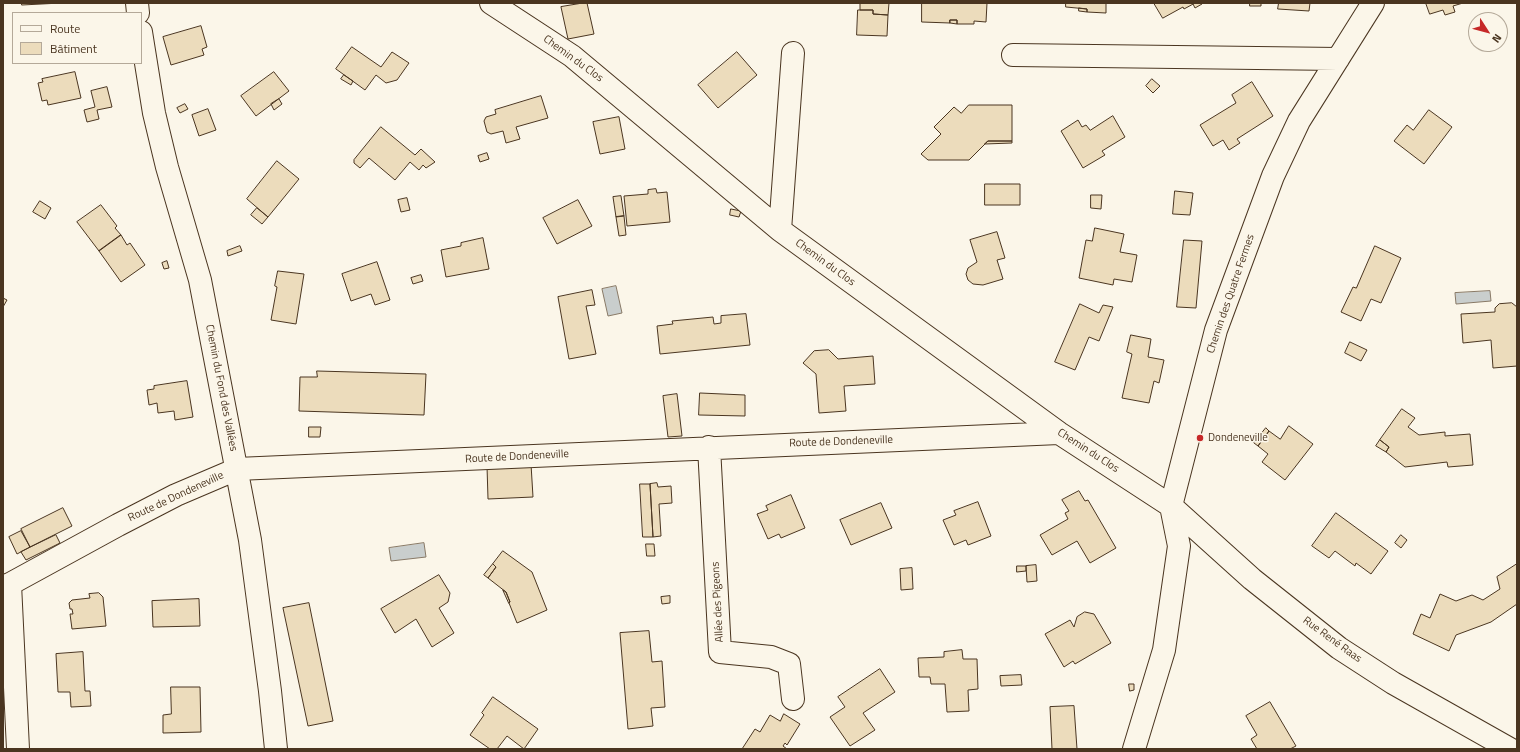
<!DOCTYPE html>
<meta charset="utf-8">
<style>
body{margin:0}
#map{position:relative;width:1520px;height:752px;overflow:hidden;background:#fbf6e9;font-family:"Titillium Web",sans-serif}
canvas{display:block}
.frame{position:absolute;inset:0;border:4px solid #4a3520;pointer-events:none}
.legend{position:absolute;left:12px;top:12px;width:130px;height:52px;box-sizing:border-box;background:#fbf6e9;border:1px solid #b4a999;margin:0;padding:5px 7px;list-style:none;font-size:12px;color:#4a3520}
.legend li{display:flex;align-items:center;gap:8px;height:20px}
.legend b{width:20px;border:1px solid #b4a999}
.north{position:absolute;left:1468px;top:12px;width:40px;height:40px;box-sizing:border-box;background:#fbf6e9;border:1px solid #b4a999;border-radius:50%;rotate:126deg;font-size:11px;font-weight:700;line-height:16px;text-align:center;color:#4a3520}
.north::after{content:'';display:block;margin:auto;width:14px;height:18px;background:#c62828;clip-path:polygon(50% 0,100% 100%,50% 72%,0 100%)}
</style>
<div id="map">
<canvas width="1520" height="752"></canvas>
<div class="frame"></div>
<ul class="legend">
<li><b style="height:5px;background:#fbf6e9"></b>Route</li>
<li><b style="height:11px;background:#ecdcbc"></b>Bâtiment</li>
</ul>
<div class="north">N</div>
</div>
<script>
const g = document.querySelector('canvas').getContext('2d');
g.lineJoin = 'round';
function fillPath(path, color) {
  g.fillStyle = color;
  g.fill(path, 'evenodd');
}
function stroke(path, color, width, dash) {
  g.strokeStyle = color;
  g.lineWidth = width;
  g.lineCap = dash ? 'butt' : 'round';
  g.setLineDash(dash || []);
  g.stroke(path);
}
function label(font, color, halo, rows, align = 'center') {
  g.font = font + ' "Titillium Web",sans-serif';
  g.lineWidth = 3;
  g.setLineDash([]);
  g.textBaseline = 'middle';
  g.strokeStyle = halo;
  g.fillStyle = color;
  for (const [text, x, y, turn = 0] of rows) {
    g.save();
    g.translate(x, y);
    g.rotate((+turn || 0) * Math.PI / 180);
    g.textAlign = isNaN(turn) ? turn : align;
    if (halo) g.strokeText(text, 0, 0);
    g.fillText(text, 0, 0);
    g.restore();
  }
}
const water = new Path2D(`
 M616 286 622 313 608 316 602 289Z
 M1490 291 1491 301 1456 304 1455 293Z
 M424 543 426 557 391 561 389 548Z`);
fillPath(water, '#c9cecd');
stroke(water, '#887966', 1);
const building = new Path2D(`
 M22 3H61L22 5Z
 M583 3H587L594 34 568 39 561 7Z
 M859 3H889L888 15 873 14V10H860V3Z
 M922 3H987L986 22 974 21V24H957V20H950V23L922 22Z
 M1066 3H1106V13L1087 12V9L1066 7Z
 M1154 3H1195L1184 9 1183 7 1163 18Z
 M1195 3H1201L1202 4 1195 8 1193 4Z
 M1250 3H1261V6H1250Z
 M1279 3H1310L1309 11 1278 9Z
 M1426 3H1463L1453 6 1455 12 1445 15 1443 10 1430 14Z
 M1079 8 1087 9V12L1079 11Z
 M858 10H873V14L888 15 887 36 857 35Z
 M950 20H957V24L950 23Z
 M201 26 207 47 202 49 204 55 171 65 163 37Z
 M352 47 381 67 392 52 409 63 397 80 386 83 376 75 365 90 336 69Z
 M737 52 757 75 718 108 698 85Z
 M75 72 81 98 48 105 47 100 42 101 38 83 43 82 42 79Z
 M274 72 289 91 256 116 241 96Z
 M344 75 353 81 351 85 341 79Z
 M1152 79 1160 86 1153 93 1146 86Z
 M1252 82 1273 116 1237 139 1240 143 1229 150 1223 140 1213 146 1200 125 1236 103 1232 95Z
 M107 87 112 107 97 110 99 119 87 122 84 110 95 107 91 91Z
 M541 96 548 118 516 127 520 139 506 143 503 131 491 134 487 132 484 121 486 117 496 114 495 110Z
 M279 99 282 104 274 110 271 104Z
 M185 104 188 109 180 113 177 108Z
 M969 105H1012V141H988L969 160H928L921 154 941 134 934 127 954 107 961 113Z
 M208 109 216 130 199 136 192 115Z
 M1429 110 1452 127 1424 164 1394 141 1407 125 1413 130Z
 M1113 116 1125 137 1102 151 1105 155 1083 168 1061 131 1078 120 1082 127 1086 125 1090 130Z
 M619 117 625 149 600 154 593 122Z
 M381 127 415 155 421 149 435 162 426 168 423 165 419 170 410 162 395 180 369 158 360 168 354 163V160Z
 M988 141H1012V143L985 144Z
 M487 153 489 159 480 162 478 156Z
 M277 161 299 179 268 217 247 199Z
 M985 184H1020V205H985Z
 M656 189 657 193 667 192 670 222 627 226 624 196 648 194V190Z
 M1175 191 1193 193 1190 215 1173 214Z
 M1091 195H1102L1101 209 1091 208Z
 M621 196 624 216 616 217 613 197Z
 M407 198 410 210 401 212 398 200Z
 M578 200 592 226 557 244 543 218Z
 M40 201 51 208 45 219 33 212Z
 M101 205 117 226 115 228 121 235 99 251 77 222Z
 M257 208 268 217 262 224 251 215Z
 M731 209 741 211 739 217 730 215Z
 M624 216 626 235 619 236 616 217Z
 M1095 228 1124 234 1120 252 1137 255 1132 282 1114 279 1113 285 1079 278 1086 240 1092 241Z
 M997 232 1005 258 997 260 1003 279 983 285 973 284 968 280 966 274 968 268 977 262 970 240Z
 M121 235 127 245 130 243 145 265 121 282 99 251Z
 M483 238 489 269 446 277 441 250 461 246V243Z
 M1184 240 1202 241 1196 308 1177 307Z
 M240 246 242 251 228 256 227 251Z
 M1375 246 1401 258 1381 303 1371 299 1361 321 1341 312 1353 287 1356 288Z
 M167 261 169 268 164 269 162 263Z
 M377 262 390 300 375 305 371 294 351 301 342 274Z
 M278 271 304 274 296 324 271 320 277 287 275 286Z
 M421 275 423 281 413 284 411 278Z
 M592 290 595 305 586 306 596 354 569 359 558 297Z
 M3 298 7 300 3 307Z
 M1512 303 1517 307V366L1493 368 1491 340 1463 343 1461 314 1495 312V308L1499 304Z
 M1080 304 1099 313 1103 305 1113 307 1099 341 1089 337 1075 370 1055 362Z
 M746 314 750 345 660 354 657 326 673 324 672 321 713 317 714 324 721 323V316Z
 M1131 335 1151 339 1148 357 1164 360 1159 383 1154 381 1149 403 1122 398 1132 354 1127 352Z
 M1350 342 1367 350 1361 361 1345 353Z
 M829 350 838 359 873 356 875 384 844 386 846 411 819 413 816 374 803 363 814 351Z
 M317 371 426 374 424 415 299 411 300 377H317Z
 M187 381 193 417 175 420 174 411 158 413 157 403 149 405 147 390 154 389V386Z
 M700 393 745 395V416L699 415Z
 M677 394 682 436 668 437 663 396Z
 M1402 409 1415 418 1408 427 1419 435 1445 432V436L1470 434 1473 465 1448 467 1447 462 1405 467 1386 452 1389 447 1380 440Z
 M1289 426 1313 444 1285 480 1262 462 1268 454 1258 446 1269 431 1280 439Z
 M309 427H321L320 437H309Z
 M1266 428 1269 431 1258 446 1254 443Z
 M1380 440 1389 447 1386 452 1376 446Z
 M531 464 533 497 488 499 487 466Z
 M657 483 658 487 671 486 672 503 659 504 661 536 653 537 650 484Z
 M640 484H650L653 537H643Z
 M1079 491 1085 501 1088 500 1116 548 1090 563 1077 541 1052 555 1040 535 1068 519 1065 513 1069 511 1062 500Z
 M791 495 805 528 781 538 779 534 768 539 757 514 768 510 766 506Z
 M978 502 991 536 968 545 966 540 954 545 943 520 956 515 954 511Z
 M881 503 892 528 851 545 840 520Z
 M63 508 72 526 30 547 21 529Z
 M1336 513 1388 551 1371 574 1356 563 1355 566 1335 551 1329 558 1312 546Z
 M21 531 30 547 17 554 9 537Z
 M56 535 60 543 26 560 21 552Z
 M1401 535 1407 540 1401 548 1395 543Z
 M646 544H654L655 556H647Z
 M503 551 532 572 547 610 517 623 509 603 510 602 506 592 488 578 496 567 493 564Z
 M493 564 496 567 488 578 484 575Z
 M1517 564V604L1491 622 1456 635 1449 651 1413 634 1421 614 1430 618 1440 594 1456 601 1472 595 1483 600 1500 589 1497 577Z
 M1036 565 1037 581 1027 582 1026 566Z
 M1017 566H1026V571L1017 572Z
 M912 568 913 589 901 590 900 569Z
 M439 575 450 593 448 602 439 608 454 633 432 647 416 619 395 633 381 609Z
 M503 590 506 592 510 602 509 603Z
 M99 593 103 597 106 626 72 629 70 614H73L72 609H70L69 603 72 600 90 598 89 594Z
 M670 596V603L662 604 661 597Z
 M199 599 200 626 153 627 152 601Z
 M309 603 333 721 308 726 283 608Z
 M1085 612 1094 614 1111 643 1075 664 1073 661 1064 667 1045 634 1070 620 1074 627 1077 617Z
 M649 631 652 662 662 661 665 707 651 708 653 726 628 729 620 633Z
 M962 650 963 659H977L978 689 968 690 969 711 947 712 945 684H931L930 677H919L918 658 944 657V652Z
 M83 652 85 691H90L91 706 71 707 70 692H58L56 654Z
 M880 669 895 692 863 713 875 730 850 746 830 717 845 707 838 697Z
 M1021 675 1022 685 1001 686 1000 676Z
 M1129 684H1134V690L1130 691Z
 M171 687H200L201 732 163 733V715L171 714Z
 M493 697 538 729 524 749 507 736 497 749H490L470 735 484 715 482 713Z
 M1270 702 1296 746 1290 749H1257L1251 739 1257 735 1246 716Z
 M1074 706 1077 749H1052L1050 707Z
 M784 714 800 724 787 745 785 743 783 746 787 749H742L755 729 760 732 770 715 780 721Z`);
fillPath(building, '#ecdcbc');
stroke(building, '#4a3520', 1);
const minor = new Path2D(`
 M137 3 138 13
 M491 3 572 56 780 230 1059 433 1171 506 1252 579 1339 648 1393 683 1510 749
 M141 32 154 113 167 167 200 280 250 540 270 691 276 749
 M1013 55 1338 59
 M780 230 793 53
 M709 447 720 652 771 657 789 664 793 699
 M10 584 18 749
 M3 586 10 584 118 525 176 495 237 469 1059 433
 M1134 749 1164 650 1179 546 1171 506 1216 330 1273 176 1299 121 1373 3`);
stroke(minor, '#4a3520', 24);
stroke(minor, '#fbf6e9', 22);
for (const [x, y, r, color] of [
 [1200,438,4,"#c62828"]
]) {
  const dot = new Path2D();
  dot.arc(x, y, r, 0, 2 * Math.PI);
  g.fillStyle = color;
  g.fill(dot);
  stroke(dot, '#fbf6e9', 1.5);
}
label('11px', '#4a3520', '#fbf6e9', [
 ["Chemin du Clos",573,59,36],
 ["Chemin du Clos",825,263,36],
 ["Chemin des Quatre Fermes",1231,294,-71],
 ["Chemin du Fond des Vallées",221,388,79],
 ["Route de Dondeneville",841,442,-2],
 ["Chemin du Clos",1088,451,33],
 ["Route de Dondeneville",517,457,-3],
 ["Route de Dondeneville",176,497,-25],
 ["Allée des Pigeons",718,602,-93],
 ["Rue René Raas",1332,640,36]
]);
label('11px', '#4a3520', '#fbf6e9', [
 ["Dondeneville",1208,438]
], 'left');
</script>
